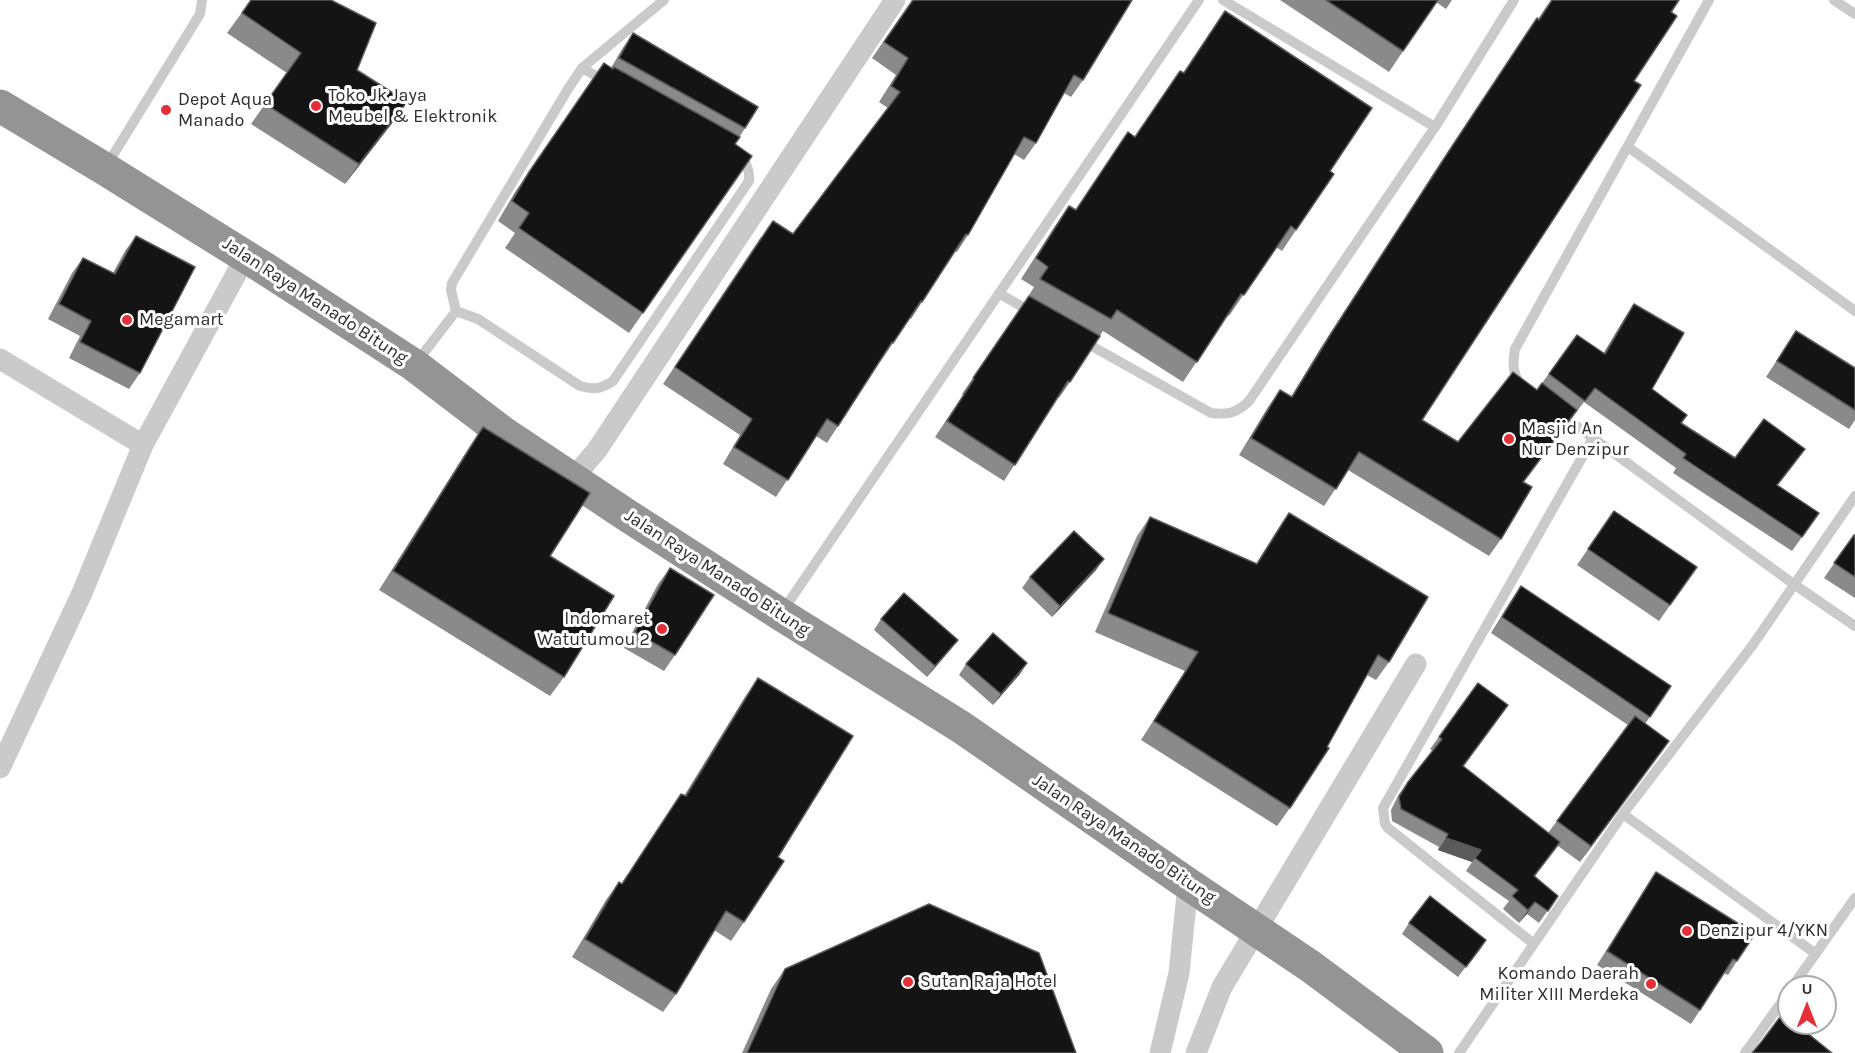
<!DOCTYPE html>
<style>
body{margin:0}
#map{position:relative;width:1855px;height:1053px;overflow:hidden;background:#fff;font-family:Karla,sans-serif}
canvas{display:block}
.north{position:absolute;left:1777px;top:975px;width:60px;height:60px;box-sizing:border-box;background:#fff;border:2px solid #ababab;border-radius:50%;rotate:0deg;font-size:16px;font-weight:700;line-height:24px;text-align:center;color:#2d2d2d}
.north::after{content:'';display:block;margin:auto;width:21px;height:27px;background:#e42f39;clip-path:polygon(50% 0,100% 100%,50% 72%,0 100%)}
</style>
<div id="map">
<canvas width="1855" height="1053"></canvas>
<div class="north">U</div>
</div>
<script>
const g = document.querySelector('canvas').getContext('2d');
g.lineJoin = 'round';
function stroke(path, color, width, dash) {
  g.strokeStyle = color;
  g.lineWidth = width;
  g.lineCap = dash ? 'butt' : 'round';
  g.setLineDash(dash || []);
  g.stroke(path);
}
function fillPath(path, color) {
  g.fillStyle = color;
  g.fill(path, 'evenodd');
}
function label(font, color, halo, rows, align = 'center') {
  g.font = font + ' Karla,sans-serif';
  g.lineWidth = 6;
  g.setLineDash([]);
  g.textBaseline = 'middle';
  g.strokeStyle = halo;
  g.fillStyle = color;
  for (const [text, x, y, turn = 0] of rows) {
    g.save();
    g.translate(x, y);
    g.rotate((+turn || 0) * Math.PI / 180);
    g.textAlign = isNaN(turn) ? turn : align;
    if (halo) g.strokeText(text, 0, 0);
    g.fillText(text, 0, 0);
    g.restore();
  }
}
stroke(new Path2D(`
 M1223 0 1435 127
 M1834 0 1855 14
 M582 68 605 81
 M1628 147 1855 311
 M107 165 200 14 202 0
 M1000 294 1033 313
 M456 311 451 290 452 283 568 89 582 68 664 0
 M1081 340 1211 413C1228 415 1237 413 1249 401L1435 127 1514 0
 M416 363 456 311 478 319 580 386C594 390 601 389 613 381L749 181C750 169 746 162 737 154
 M1519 383C1512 370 1513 362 1515 349L1709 0
 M1560 414 1795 585 1855 626
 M782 612 1199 0
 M1623 814 1816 954
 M1534 944 1388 828 1385 824 1383 808 1593 438
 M1792 987 1855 898
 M1459 1053 1623 814 1752 646 1855 496
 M1745 1053 1789 992`), '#cacaca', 10);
stroke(new Path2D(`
 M0 359 143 445
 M573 478 597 450 895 0
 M0 768 82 593 143 445 246 256
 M1160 1053 1179 973 1188 884
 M1196 1053 1222 987 1416 664`), '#cacaca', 21);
stroke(new Path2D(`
 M0 106 105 169 264 268 414 365 502 432 625 514 780 614 961 727 1188 884 1310 966 1427 1053`), '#949494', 33);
fillPath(new Path2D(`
 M251 0 357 70 407 102 393 122 345 184 251 124 287 73 227 33Z
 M912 0H1132L1083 80 1071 97 1064 93 1036 143 1024 160 1014 154 968 235 957 252 955 251 911 319 910 318 893 343 882 359H881L838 426 827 443 816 436 776 497 723 464 740 435 663 384 761 237 793 234 888 108 879 102 896 75 872 58Z
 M1280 0H1452L1446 9 1436 2 1389 72Z
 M1551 0H1679L1634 81 1422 420 1458 442 1537 390 1577 335 1603 354 1624 319 1634 304 1652 389 1681 423 1735 458 1795 463 1777 486 1802 537 1792 551 1673 473 1676 468 1584 402 1523 482 1501 539 1489 556 1348 470 1324 506 1239 455 1268 407 1280 390 1291 397 1320 349 1437 168 1525 35 1537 18 1538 19Z
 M1225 11 1330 171 1296 230 1282 251 1276 247 1229 316 1228 315 1183 382 1103 331 1070 382 1059 398 1058 397 1004 481 935 437 963 395 962 394 1026 300 1034 287 1021 279 1055 226 1069 206 1076 210 1128 132 1135 137 1183 73Z
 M633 33 745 128 735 144 752 156 629 333 505 248 515 233 498 221 515 192 604 63 611 68 622 49Z
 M136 236 140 373 129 389 69 358 80 336 48 319 72 273 83 258 113 273 125 251Z
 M1796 331 1855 368V420L1849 429 1766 377Z
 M483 427 550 556 564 677 550 696 379 590 470 446Z
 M1614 511 1697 567 1659 621 1577 565Z
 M1289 513 1389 662 1376 680 1367 675 1290 808 1277 826 1141 740 1185 671 1095 632 1137 536 1150 517 1256 564 1276 532Z
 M1854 535H1855V598L1824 578Z
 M670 568 675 655 664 671 624 648 658 584Z
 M1096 570 1052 617 1022 588 1030 577Z
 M1521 586 1671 686 1645 724 1669 741 1657 757 1580 862 1558 846 1535 876 1558 896 1539 923 1527 914 1519 923 1503 909 1509 901 1466 871 1472 862 1438 850 1439 847 1392 821 1391 810 1399 794 1408 782 1433 751 1430 749 1478 683 1463 766 1548 833 1628 725 1491 633 1510 602Z
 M881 619 958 640 950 650 927 677 874 630Z
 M966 664 1020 674 993 705 959 675Z
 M758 678 778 857 744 922 731 941 714 930 676 994 663 1012 572 957 606 900 619 882 622 884 681 794 684 796 745 697Z
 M1656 872 1737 961 1728 975 1724 973 1691 1024 1597 965Z
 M1409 923 1486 940 1458 977 1402 934Z
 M785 969 1076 1053H742L771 989Z`), '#8a8a8a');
fillPath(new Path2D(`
 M407 102 393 122 345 184 359 164Z
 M1577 410 1565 427 1511 499 1523 482Z
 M1104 559 1096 570 1052 617 1060 606Z
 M958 640 950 650 927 677 935 666Z
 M1027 663 1020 674 993 705 1001 694Z
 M1669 741 1657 757 1580 862 1591 846Z
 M1446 838 1481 850 1472 862 1438 850Z
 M1535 902 1527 914 1519 923 1528 910Z
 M1486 940 1479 951 1458 977 1466 967Z`), '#5a5a5a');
const building = new Path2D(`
 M251 0H331L376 23 357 70 407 102 359 164 265 104 301 53 242 13Z
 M913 0H1132L1083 80 1074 75 1036 143 1024 137 968 235 966 234 922 302 921 301 893 343 892 342 838 426 827 419 788 480 734 447 752 419 675 367 773 221 793 234 900 92 891 86 908 58 884 42Z
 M1326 0H1438L1403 51Z
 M1552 0H1679L1671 12 1677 16 1634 81 1641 85 1422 420 1458 442 1513 372 1537 390 1542 383 1577 410 1523 482 1532 487 1501 539 1359 452 1336 489 1251 438 1280 390 1292 397 1332 332 1449 151 1537 18 1539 20Z
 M1225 11 1372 108 1330 171 1334 174 1296 230 1291 226 1244 295 1241 294 1197 362 1117 310 1111 319 1040 279 1048 267 1036 258 1069 206 1076 210 1128 132 1135 137 1180 71 1184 73Z
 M633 33 758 107 745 128 619 58Z
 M604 63 613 69 614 67 740 137 735 144 752 156 643 313 519 228 529 213 512 201 529 172Z
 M136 236 195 267 140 373 80 342 91 321 59 304 83 258 115 274Z
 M1029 296 1100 336 1070 382 1068 381 1015 465 947 421 974 379 973 378Z
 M1634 304 1684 333 1652 389 1687 415 1681 423 1735 458 1764 419 1805 449 1777 485 1819 513 1802 537 1683 458 1686 454 1595 388 1585 401 1549 374 1577 335 1605 354Z
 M1796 331 1855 368V410L1777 361Z
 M483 427 590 493 550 556 614 596 564 677 393 571Z
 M1614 511 1697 567 1670 605 1588 549Z
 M1289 513 1428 597 1389 662 1378 655 1327 747 1329 748 1290 808 1154 721 1198 652 1108 613 1150 517 1257 564Z
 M1074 531 1104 559 1060 606 1030 577Z
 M1854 535H1855V577L1834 563Z
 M670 568 714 595 675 655 635 632Z
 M1521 586 1671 686 1650 717 1502 617Z
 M904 593 958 640 935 666 881 619Z
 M993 633 1027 663 1001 694 966 664Z
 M758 678 853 736 778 857 784 861 744 922 726 911 676 994 585 939 619 882 622 884 681 794 686 796Z
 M1478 683 1508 705 1463 766 1560 842 1534 876 1558 896 1548 911 1535 902 1528 910 1512 896 1518 890 1475 858 1481 850 1446 838 1448 834 1401 809 1399 797 1408 782 1442 739 1439 737Z
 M1635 716 1669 741 1591 846 1557 821Z
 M1656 872 1755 934 1737 961 1733 959 1700 1010 1607 951Z
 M1430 896 1486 940 1466 967 1409 923Z
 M929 904 1039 953 1076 1053H747L785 969Z
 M1783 1013 1789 1018V1023H1795L1832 1053H1752L1762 1041Z`);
fillPath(building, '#141414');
stroke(building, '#5a5a5a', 1.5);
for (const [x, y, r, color] of [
 [316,106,6,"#e42f39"],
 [166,110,6,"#e42f39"],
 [127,320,6,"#e42f39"],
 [1509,439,6,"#e42f39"],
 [662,629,6,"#e42f39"],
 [1687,931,6,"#e42f39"],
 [908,982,6,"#e42f39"],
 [1651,984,6,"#e42f39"]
]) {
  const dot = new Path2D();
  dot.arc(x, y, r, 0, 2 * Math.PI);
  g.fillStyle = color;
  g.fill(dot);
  stroke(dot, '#fff', 2);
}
label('18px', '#2d2d2d', '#fff', [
 ["Toko Jk Jaya",328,96],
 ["Meubel & Elektronik",328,117],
 ["Depot Aqua",178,100],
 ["Manado",178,121],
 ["Megamart",139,320],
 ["Masjid An",1521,429],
 ["Nur Denzipur",1521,450],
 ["Indomaret",650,619,"right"],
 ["Watutumou 2",650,640,"right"],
 ["Denzipur 4/YKN",1699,931],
 ["Komando Daerah",1639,974,"right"],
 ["Militer XIII Merdeka",1639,995,"right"],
 ["Sutan Raja Hotel",920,982]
], 'left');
label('18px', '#2d2d2d', '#fff', [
 ["Jalan Raya Manado Bitung",315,301,33],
 ["Jalan Raya Manado Bitung",717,573,33],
 ["Jalan Raya Manado Bitung",1124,839,34]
]);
</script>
